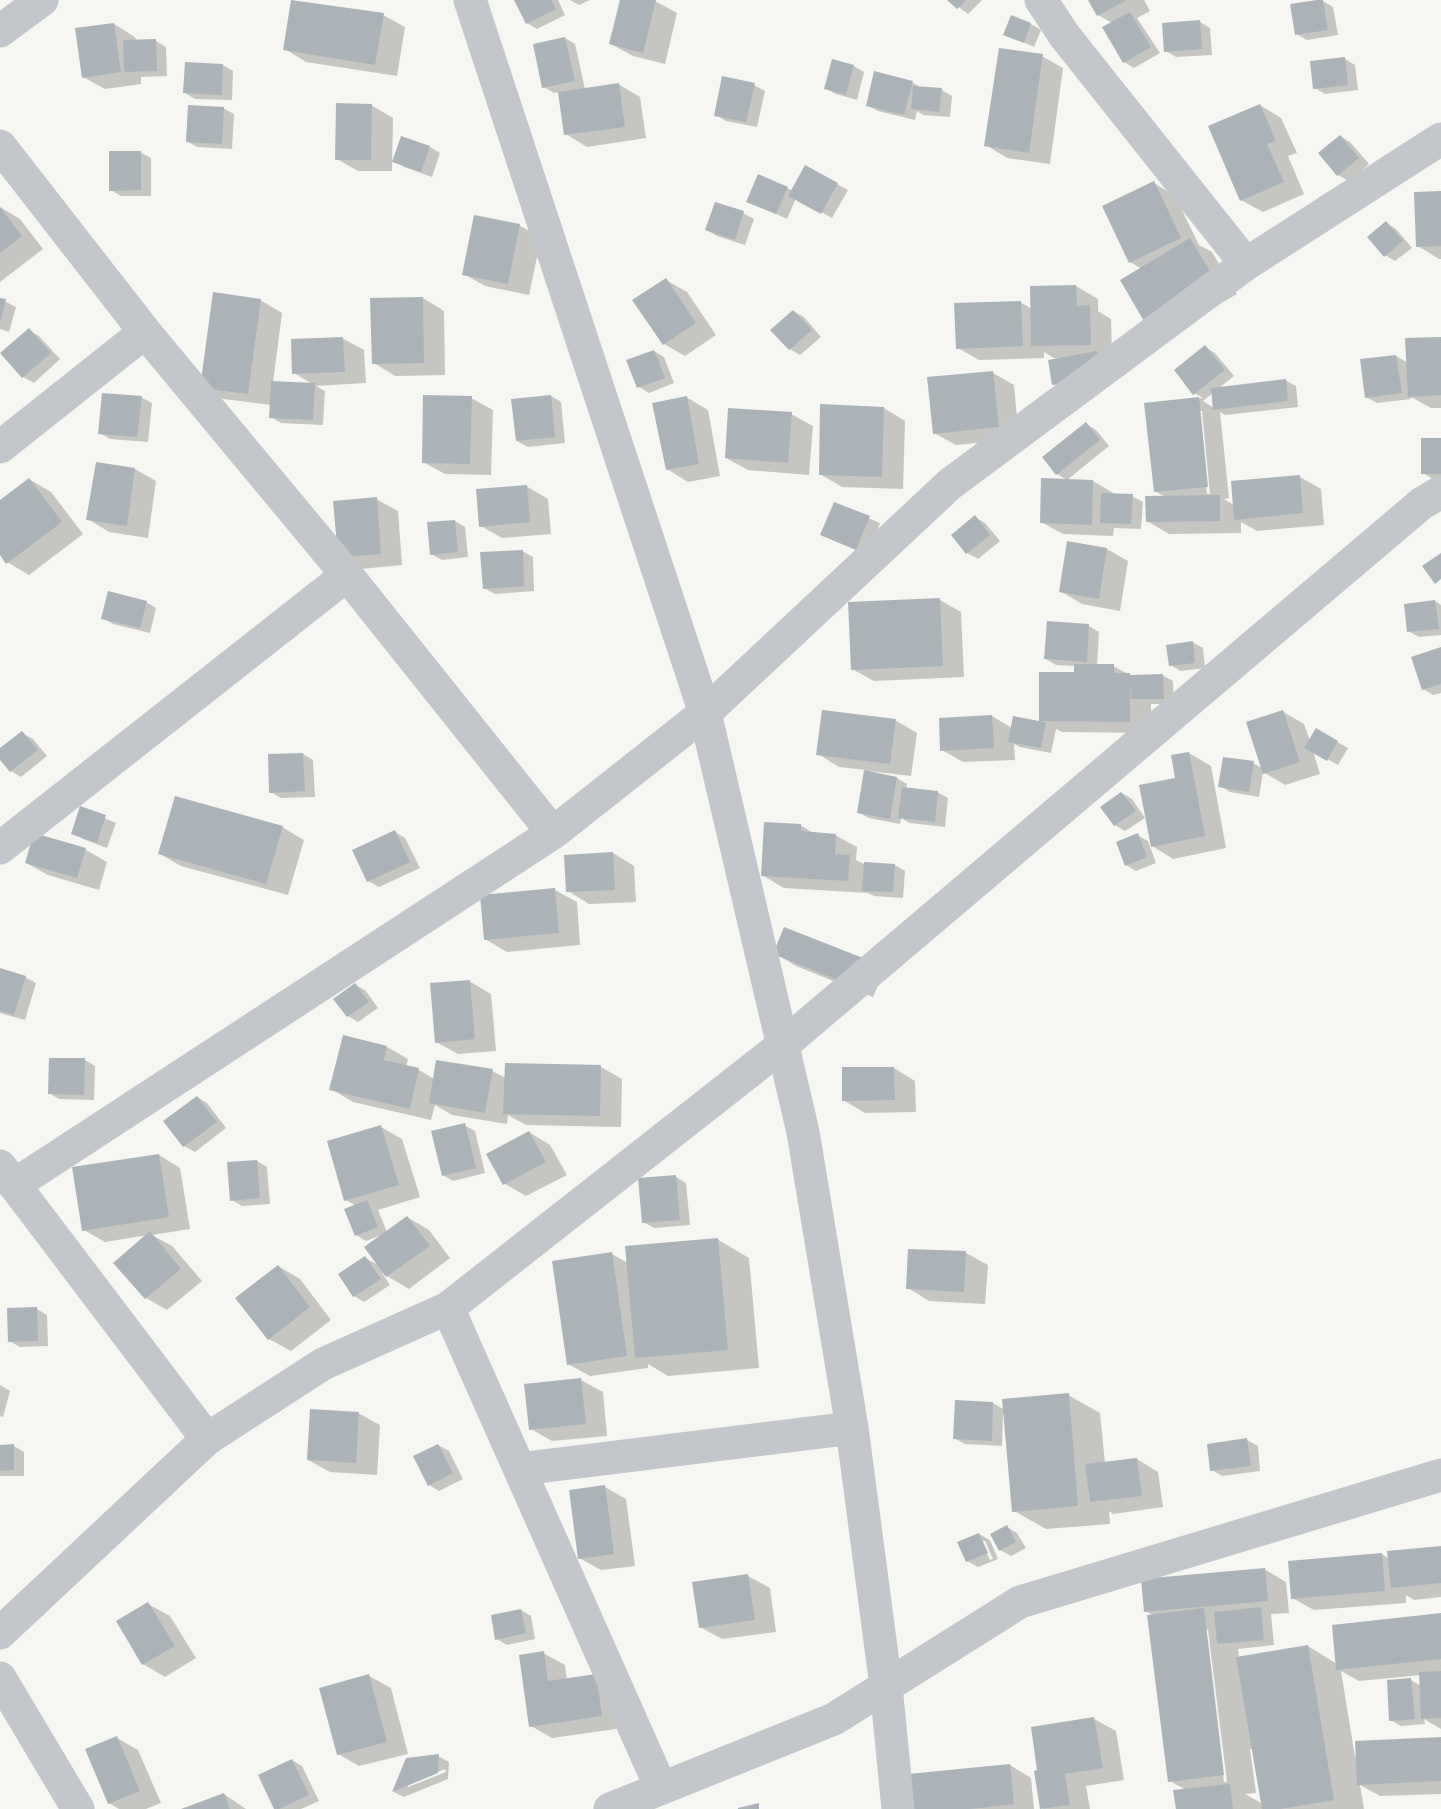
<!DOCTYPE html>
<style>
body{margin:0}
canvas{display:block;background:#f6f6f2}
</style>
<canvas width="1441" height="1809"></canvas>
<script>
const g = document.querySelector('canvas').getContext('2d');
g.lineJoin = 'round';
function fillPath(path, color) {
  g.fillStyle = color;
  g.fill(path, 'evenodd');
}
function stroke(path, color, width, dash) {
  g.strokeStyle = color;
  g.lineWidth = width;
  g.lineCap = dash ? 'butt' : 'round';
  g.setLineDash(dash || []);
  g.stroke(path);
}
fillPath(new Path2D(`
 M515 0H558L565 15 537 29 527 23Z
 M570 0H590L579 5Z
 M622 0H653L677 13 665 64 633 56 611 44Z
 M949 0H982L968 14Z
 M1090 0H1144L1150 11 1137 18 1160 53 1134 68 1124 62 1112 23 1098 15Z
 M1323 1 1333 7 1338 35 1307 40 1296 34Z
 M383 15 405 27 397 76 306 62 285 49Z
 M1200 22 1210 28 1212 55 1176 57 1166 51Z
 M114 24 135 37 136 41H156L166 47 167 76 141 77V84L105 89 83 77Z
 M1031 24 1041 30 1034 47 1005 34Z
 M565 38 575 44 585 89 618 84 640 97 646 138 587 147 566 134 559 92 554 93 544 87Z
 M1042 56 1063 68 1050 164 1007 158 986 145Z
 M1345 59 1355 65 1358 90 1325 94 1315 88Z
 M223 65 233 71 232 100 195 99 185 93Z
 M854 66 864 72 857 100 836 94 825 88Z
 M875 73 913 83 922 88 942 90 952 96 950 117 923 115 917 111 915 120 878 111 867 105Z
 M754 85 765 91 757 127 726 121 716 115Z
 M371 105 393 118 392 171H358L337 159Z
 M1260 105 1281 118 1297 153 1288 156 1304 194 1263 212 1241 200Z
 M223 108 234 114 232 149 197 147 187 141Z
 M1340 136 1350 142 1369 164 1349 181 1338 175Z
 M430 147 440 153 432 177 404 167 394 161Z
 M140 152 151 158V196H121L111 190Z
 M806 167 848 190 832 218 796 198 787 219 748 201 787 188 793 191Z
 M1154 183 1175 196 1199 245 1212 252 1237 294 1168 334 1142 269 1130 262Z
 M1441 192V259H1439L1418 246Z
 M0 207 20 219 43 249 0 282Z
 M743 213 754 219 745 245 717 236 707 230Z
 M1386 223 1396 229 1412 248 1395 261 1385 255Z
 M519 225 541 238 529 295 485 286 464 274Z
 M666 280 687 292 716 335 685 356 664 344Z
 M1076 286 1098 299V311L1111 319 1112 357 1064 390 1054 384 1061 358H1054L1044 352V358L979 360 958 348 1020 302 1032 309Z
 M423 298 444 311 445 375 395 376 374 363Z
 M0 299 16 307 9 332 0 329Z
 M260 300 282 313 273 383 314 385 294 373 342 338 364 350 366 383 316 386 325 391 323 425 281 423 271 417 272 405 223 399 201 387Z
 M793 311 804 317 821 337 800 355 790 349Z
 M29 330 39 336 60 359 34 383 23 377 3 354Z
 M1441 338V408H1431L1411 397V399L1377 403 1366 397 1396 356 1408 363Z
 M1205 347 1215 353 1234 376 1219 388 1285 380 1296 386 1298 407 1225 415 1220 412 1229 498 1224 499 1234 505 1300 477 1321 489 1324 525 1257 531 1241 522V533L1169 534 1147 521 1165 497 1155 491 1146 404 1203 398 1194 393ZM1213 393 1214 408 1203 401ZM1199 411H1202L1210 494H1207Z
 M654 351 664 357 674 383 649 393 639 387Z
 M993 373 1014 385 1019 439 956 445 934 433Z
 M551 396 561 402 565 443 528 447 517 441Z
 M141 397 152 403 148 442 110 439 100 433Z
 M686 397 708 410 720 476 688 482 667 469Z
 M471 398 493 410 491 475 445 474 423 462Z
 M884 408 905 421 903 489 842 487 820 474Z
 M791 414 813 426 809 475 748 470 726 458Z
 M1086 424 1096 430 1109 446 1067 480 1057 474Z
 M1441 440V479H1433L1423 473Z
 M97 464 135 469 156 481 148 538 109 532 88 519Z
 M29 479 51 492 83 534 29 575 7 562 0 553V502Z
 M1042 479 1093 481 1115 494 1132 496 1143 502 1141 529 1114 528 1113 536 1063 534 1041 522Z
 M526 486 548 499 551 534 502 538 481 526Z
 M376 499 398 511 402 565 361 569 339 557Z
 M835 504 880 523 867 555 822 534Z
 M975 517 985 523 1000 541 978 559 967 553Z
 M455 521 465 527 468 557 442 560 431 554Z
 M1107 549 1128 561 1120 611 1082 604 1060 591Z
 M522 551 533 557 534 591 495 594 484 588Z
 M940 600 961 612 964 677 874 681 852 669Z
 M1435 601 1441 605V635L1419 637 1408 631Z
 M146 602 156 608 150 633 113 624 103 618Z
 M1089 626 1099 632 1097 666H1113L1134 677 1162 675 1173 681 1174 704H1151V733L1062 732 1056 729 1051 753 1020 747 1014 744 1015 760 963 762 942 750 992 716 1012 728 1040 722V673L1075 674V666L1056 665 1046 659Z
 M1192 642 1203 648 1205 668 1181 671 1170 665Z
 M1441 649V693L1433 695 1423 689Z
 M1282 711 1304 724 1310 741 1316 730 1348 748 1338 765 1313 751 1320 774 1285 785 1263 772 1259 797 1230 792 1220 786 1253 763 1262 768Z
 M895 720 917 733 911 776 870 771V773L897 778 907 784 906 789 937 792 948 798 945 827 910 823 901 818 900 824 869 818 858 812 866 770 839 767 818 754Z
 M22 733 33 739 47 756 21 777 11 771 0 757V750Z
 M1189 753 1211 766 1226 848 1173 859 1152 846 1176 780Z
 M303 754 313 760 315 797 281 798 271 792Z
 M1122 793 1132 799 1145 818 1125 831 1115 825Z
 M81 808 116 823 107 848 83 839 72 833Z
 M800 825 815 834 835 835 857 847 856 860 866 865H895L905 871 903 898 874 896 868 893 784 888 762 875Z
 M282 827 304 840 288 895 181 866 160 854Z
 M395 832 405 838 420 868 379 887 368 881Z
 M35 834 86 850 107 862 99 890 48 875 26 863Z
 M1137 835 1148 841 1156 863 1136 871 1126 865Z
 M613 853 634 866 636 902 589 904 568 891Z
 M555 890 577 902 580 945 507 952 485 939Z
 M775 953 884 972 873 997 796 966Z
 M0 970 25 977 36 983 25 1020 0 1013Z
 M469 981 491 994 496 1051 458 1054 436 1042Z
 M356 985 366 991 378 1008 358 1022 348 1016Z
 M387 1047 408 1059 406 1067 419 1070 434 1079 492 1071 506 1078 601 1067 622 1079 621 1127 526 1125 508 1115 507 1124 452 1115 435 1105 431 1120 353 1102 331 1089Z
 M85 1060 95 1066 94 1100 59 1099 49 1093Z
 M894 1068 915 1081 916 1112 865 1113 843 1100Z
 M197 1097 207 1103 226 1128 195 1152 184 1146Z
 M464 1125 475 1131 485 1173 453 1181 443 1175Z
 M381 1127 402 1139 420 1197 378 1210 387 1232 407 1217 429 1230 450 1258 409 1289 382 1273 390 1285 364 1302 354 1296 365 1258 380 1266 381 1235 366 1241 356 1235V1206L346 1200Z
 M529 1132 550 1145 567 1175 526 1196 505 1184Z
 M159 1155 180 1168 190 1229 152 1235 172 1246 202 1281 167 1310 146 1298 148 1235 105 1242 84 1230Z
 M257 1161 267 1167 270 1204 242 1206 232 1200Z
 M676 1177 686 1183 690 1225 654 1228 643 1222Z
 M717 1239 749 1258 759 1368 668 1376 648 1364V1368L590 1376 568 1364 612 1254 628 1263Z
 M909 1250 966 1253 988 1265 985 1304 929 1301 908 1288Z
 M278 1266 300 1279 331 1320 291 1351 269 1339Z
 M37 1309 47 1315 48 1346 20 1347 9 1341Z
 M581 1380 603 1392 607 1436 552 1441 531 1429Z
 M0 1385 10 1391 3 1417 0 1416Z
 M1068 1395 1100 1413 1105 1463 1137 1459 1158 1472 1163 1507 1113 1514 1109 1511 1110 1524 1046 1529 1014 1511 1005 1414H1003L1002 1446 965 1444 954 1438 993 1403 1005 1410Z
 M358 1413 380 1425 377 1475 330 1472 308 1460Z
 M1247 1440 1258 1446 1260 1471 1222 1476 1212 1470Z
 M438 1445 449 1451 463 1479 439 1491 429 1485Z
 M0 1446H14L24 1452V1476H0Z
 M605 1487 626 1499 635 1566 601 1570 579 1558Z
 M1007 1527 1017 1533 1026 1548 1011 1556 1000 1550Z
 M979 1534 990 1540 998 1559 978 1567 967 1561ZM981 1541H985L993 1559 990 1560Z
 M1441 1547V1597L1414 1600 1406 1595V1603L1314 1610 1292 1598 1382 1554 1389 1559Z
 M1264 1569 1286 1582 1289 1613 1271 1614 1274 1645 1238 1649 1239 1658 1308 1646 1337 1664 1441 1615V1729L1424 1719 1425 1724 1401 1726 1391 1720 1411 1680 1421 1686V1675L1359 1681 1341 1671 1355 1757 1441 1739V1794L1380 1796 1360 1785 1364 1809H1177L1186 1790 1170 1781 1154 1616 1146 1611ZM1205 1630H1208L1227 1782H1224ZM1250 1749H1253L1263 1804 1245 1794 1256 1793Z
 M748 1576 770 1588 776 1632 722 1639 700 1627Z
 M148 1604 170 1616 196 1658 165 1677 143 1664Z
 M521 1610 531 1616 535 1639 507 1645 497 1639Z
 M543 1653 565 1665 567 1680 596 1675 623 1728 552 1738 531 1726Z
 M369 1676 391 1688 408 1754 359 1766 338 1754Z
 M1094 1719 1116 1731 1124 1780 1086 1786 1090 1809H1043L1039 1771Z
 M117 1738 138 1750 161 1803 146 1809H119L109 1803Z
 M438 1756 449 1762 448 1779 404 1797 394 1792 407 1760ZM445 1769 446 1772 408 1787V1784Z
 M292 1760 302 1766 319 1801 301 1809H276Z
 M1010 1765 1031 1778 1034 1809H903Z
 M224 1794 246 1809H185Z`), '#0003');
fillPath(new Path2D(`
 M291 0 384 13 375 65 283 50Z
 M514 0H551L556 9 526 24Z
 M620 0H656L643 53 609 44Z
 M947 0H966L957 9Z
 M1088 0H1127L1097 16Z
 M1317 0H1323L1328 30 1295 35 1290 4Z
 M1130 12 1151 47 1123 63 1102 27Z
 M1011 15 1031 23 1024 43 1003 35Z
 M1200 20 1202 49 1164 52 1162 23Z
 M114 23 121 72 82 78 75 28Z
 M565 37 575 81 542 88 533 44Z
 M156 39 157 71 124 72 123 40Z
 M999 48 1043 54 1029 153 984 146Z
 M1345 57 1348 85 1313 89 1310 61Z
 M832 59 854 65 846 95 824 89Z
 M185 62 223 64 222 95 183 93Z
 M874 71 913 81 904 115 866 106Z
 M722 76 755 83 746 122 714 116Z
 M619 83 625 127 564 135 558 92Z
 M913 86 942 88 939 112 911 109Z
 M336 103 372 104 371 160H335Z
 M1260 104 1276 141 1267 144 1284 182 1240 201 1208 126Z
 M188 105 224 107 222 144 186 142Z
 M1340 135 1359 158 1337 176 1318 153Z
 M401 136 430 146 421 172 392 162Z
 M109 151H141V190L109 191Z
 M805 165 838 183 821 214 788 196Z
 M758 174 788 187 776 214 746 202Z
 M1154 181 1181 238 1129 263 1102 206Z
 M1441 191V246L1416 247 1414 192Z
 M715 202 744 211 735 240 705 230Z
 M0 207 22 236 0 253Z
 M474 215 520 224 508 284 462 275Z
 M1386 221 1403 241 1384 257 1367 237Z
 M1190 238 1216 281 1145 323 1120 280Z
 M666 278 696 323 663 345 632 300Z
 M1076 285 1077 306 1090 305 1091 345 1031 346 1030 286Z
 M213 292 261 299 248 394 200 388Z
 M423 297 424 363 372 364 370 298Z
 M0 298 6 299 1 320 0 319Z
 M1021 301 1023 346 956 349 954 303Z
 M793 310 812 330 789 350 770 330Z
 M29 328 51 353 22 378 0 353Z
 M343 337 345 372 292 374 291 339Z
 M1441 337V395L1408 397 1405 338Z
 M1205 345 1225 370 1193 395 1174 370Z
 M654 350 665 378 637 388 626 360Z
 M1097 351 1101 376 1052 385 1048 360Z
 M1396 355 1402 393 1365 398 1360 359Z
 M993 371 999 427 933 434 927 377Z
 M1286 379 1288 401 1213 410 1211 388Z
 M271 381 315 383 313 420 269 418Z
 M102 393 142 396 137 437 98 434Z
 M423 395 472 396 470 464 422 463Z
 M551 395 555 437 516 441 511 399Z
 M687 396 699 464 666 470 652 403Z
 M1199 397 1208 487 1154 492 1144 403Z
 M820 404 884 407 882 477 819 475Z
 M728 408 792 412 788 463 725 458Z
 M1086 422 1100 440 1056 475 1042 457Z
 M1421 438H1441V474H1421Z
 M96 462 135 468 127 526 86 520Z
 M1300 475 1303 513 1234 520 1231 481Z
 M29 478 62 522 6 564 0 555V500Z
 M1041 478 1093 480 1092 525 1040 523Z
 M527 485 530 522 479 527 476 489Z
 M1101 493 1133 494 1131 524 1100 523Z
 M1220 495V521L1146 522 1145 496Z
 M377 497 381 554 338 557 333 501Z
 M834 502 870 516 856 550 820 535Z
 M975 515 990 535 966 554 951 535Z
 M455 520 458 552 430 555 427 522Z
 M1067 541 1107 548 1099 599 1059 592Z
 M523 550 524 586 483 589 480 552Z
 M1441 553V579L1435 584 1422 566Z
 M108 591 147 601 140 628 101 619Z
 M940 598 943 666 851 670 848 602Z
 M1435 600 1439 629 1407 632 1404 604Z
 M1047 621 1089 624 1087 662 1044 659Z
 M1193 641 1195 663 1169 666 1166 645Z
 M1441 647V684L1422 690 1411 657Z
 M1074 664H1114V673H1130V675L1163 674 1164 699H1131L1130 684V722L1039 721 1046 722 1041 748 1008 742 1013 716 1039 721V672H1074Z
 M822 710 896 719 890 764 816 755Z
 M1283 710 1300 762 1263 774 1246 722Z
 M992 715 994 748 940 751 939 718Z
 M1316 728 1338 741 1327 761 1304 748Z
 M22 731 38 750 10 772 0 760V748Z
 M1189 752 1205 836 1151 847 1139 785 1175 778 1171 755Z
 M303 753 305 791 269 793 268 754Z
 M1223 757 1254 761 1249 792 1218 787Z
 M864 770 897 777 890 819 857 813Z
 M902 787 938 791 935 822 898 818Z
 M1121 792 1136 811 1114 826 1100 807Z
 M175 796 283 826 266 884 158 854Z
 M80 806 106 815 97 843 71 834Z
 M764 822 801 824V831L836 834 835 854 850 855 848 881 761 876Z
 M395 830 410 862 367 882 352 850Z
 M34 833 86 848 77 878 25 863Z
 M1138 833 1147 857 1125 866 1116 842Z
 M613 852 615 890 566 892 564 855Z
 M864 862 895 864 893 892 862 891Z
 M555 888 559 933 484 940 480 895Z
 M784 927 863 958 852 986 773 954Z
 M0 968 26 976 14 1015 0 1011Z
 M470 980 475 1039 435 1043 430 983Z
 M355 983 369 1002 347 1017 333 999Z
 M343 1035 387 1046 384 1060 419 1068 410 1109 329 1090Z
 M49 1058H85L84 1095 48 1094Z
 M436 1060 493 1069 485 1113 429 1103Z
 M505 1063 601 1065 600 1116 503 1114Z
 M842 1067H894L895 1100 842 1101Z
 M197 1096 217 1122 183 1147 163 1121Z
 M465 1123 476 1168 442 1176 431 1131Z
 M381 1125 399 1185 344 1201 327 1141Z
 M529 1131 546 1162 503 1185 486 1154Z
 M159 1154 169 1217 82 1231 72 1167Z
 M257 1160 260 1198 230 1201 227 1162Z
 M676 1175 680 1220 642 1223 638 1178Z
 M367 1200 378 1227 355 1236 344 1209Z
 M407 1216 430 1246 386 1277 364 1247Z
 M150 1231 181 1269 145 1299 113 1263Z
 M718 1238 728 1350 635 1358 625 1246Z
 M908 1249 966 1251 964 1292 906 1289Z
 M612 1252 627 1356 567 1365 552 1261Z
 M365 1256 381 1279 353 1297 338 1274Z
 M278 1265 310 1307 268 1340 235 1298Z
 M37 1307 38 1341 8 1342 7 1308Z
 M581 1378 586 1424 529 1430 524 1384Z
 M1069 1393 1078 1506 1012 1512 1002 1399Z
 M955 1400 993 1402 992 1441 953 1439Z
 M310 1409 359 1412 356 1463 307 1460Z
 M1247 1438 1251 1466 1210 1471 1207 1444Z
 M14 1444V1470L0 1471V1445Z
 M438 1444 453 1473 428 1486 413 1456Z
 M1137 1458 1142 1496 1090 1502 1085 1464Z
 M605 1485 614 1554 578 1559 569 1490Z
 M1007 1525 1016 1542 999 1551 990 1534Z
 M979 1533 988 1553 966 1562 957 1542Z
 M1441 1546V1583L1391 1588 1387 1551Z
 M1382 1553 1385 1591 1291 1599 1288 1561Z
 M1265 1568 1268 1601 1144 1612 1141 1579Z
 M748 1574 755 1620 699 1628 692 1582Z
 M148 1602 175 1646 142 1665 116 1621Z
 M1261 1607 1264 1640 1217 1644 1214 1612Z
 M1204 1608 1224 1775 1168 1782 1147 1615Z
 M521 1609 526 1633 495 1640 491 1615Z
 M1441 1613V1659L1336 1670 1332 1625Z
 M1308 1645 1334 1800 1280 1809H1262L1236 1657Z
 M544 1651 548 1681 596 1674 602 1716 529 1727 519 1655Z
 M1441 1671V1718L1421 1719 1419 1672Z
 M369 1674 387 1742 337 1755 319 1688Z
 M1411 1678 1415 1719 1389 1721 1387 1680Z
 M1094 1717 1103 1768 1065 1774 1070 1805 1040 1809 1034 1771 1037 1770 1031 1727Z
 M117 1736 140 1791 108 1804 85 1749Z
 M1441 1737V1781L1357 1785 1355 1741Z
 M439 1754 438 1773 392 1792 406 1758Z
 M292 1759 309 1795 279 1809H274L258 1775Z
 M1010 1764 1014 1804 970 1809H902L898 1775Z
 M1230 1784 1233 1809H1176L1173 1790Z
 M224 1793 230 1809H181Z
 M759 1803V1809H738V1808Z`), '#abb3b9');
stroke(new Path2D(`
 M470 0 705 713 803 1132 852 1428 886 1686 898 1809
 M1041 0 1064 35 1246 264
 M0 31 42 0
 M0 146 145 332 347 575 553 833
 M0 447 145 332
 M0 848 347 575
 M0 1166 207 1439
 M14 1185 553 833 705 713 950 484 1246 264 1441 139
 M448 1308 661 1788
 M520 1469 852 1428
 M0 1633 207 1439 323 1364 448 1308 783 1045 1421 504 1441 492
 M0 1678 78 1809
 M610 1809 834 1719 1020 1602 1441 1475`), '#c3c6ca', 33);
</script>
